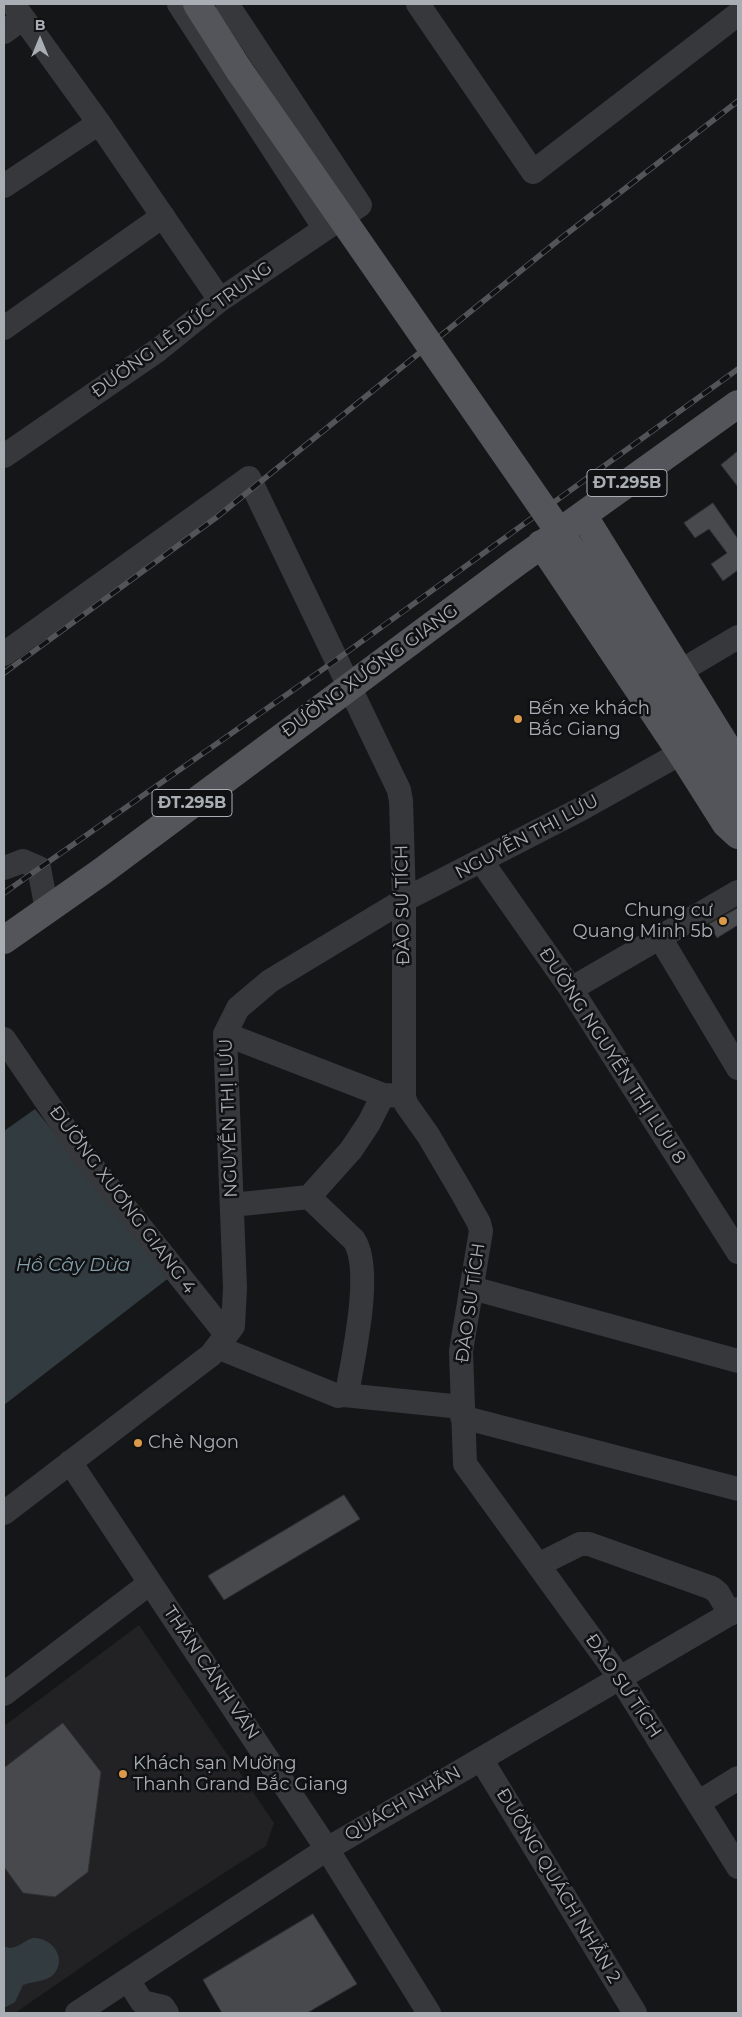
<!DOCTYPE html>
<meta charset="utf-8">
<style>
body{margin:0}
#map{position:relative;width:742px;height:2017px;overflow:hidden;background:#151617;font-family:Montserrat,sans-serif}
canvas{display:block}
.frame{position:absolute;inset:0;border:5px solid #a9aeb5;pointer-events:none}
.north{position:absolute;left:15px;top:15px;width:50px;height:50px;-webkit-text-stroke:4px #101112;paint-order:stroke;rotate:0deg;font-size:14px;font-weight:700;line-height:20px;text-align:center;color:#a9aeb5}
.north::after{content:'';display:block;margin:auto;width:18px;height:22px;background:#a9aeb5;clip-path:polygon(50% 0,100% 100%,50% 72%,0 100%)}
</style>
<div id="map">
<canvas width="742" height="2017"></canvas>
<div class="frame"></div>
<div class="north">B</div>
</div>
<script>
const g = document.querySelector('canvas').getContext('2d');
g.lineJoin = 'round';
function fillPath(path, color) {
  g.fillStyle = color;
  g.fill(path, 'evenodd');
}
function stroke(path, color, width, dash) {
  g.strokeStyle = color;
  g.lineWidth = width;
  g.lineCap = dash ? 'butt' : 'round';
  g.setLineDash(dash || []);
  g.stroke(path);
}
function label(font, color, halo, rows, align = 'center') {
  g.font = font + ' Montserrat,sans-serif';
  g.lineWidth = 5;
  g.setLineDash([]);
  g.textBaseline = 'middle';
  g.strokeStyle = halo;
  g.fillStyle = color;
  for (const [text, x, y, turn = 0] of rows) {
    g.save();
    g.translate(x, y);
    g.rotate((+turn || 0) * Math.PI / 180);
    g.textAlign = isNaN(turn) ? turn : align;
    if (halo) g.strokeText(text, 0, 0);
    g.fillText(text, 0, 0);
    g.restore();
  }
}
fillPath(new Path2D(`
 M139 1625 274 1823 266 1846 128 1935 15 2013H4V1726Z`), '#222224');
fillPath(new Path2D(`
 M35 1109 170 1277 4 1405V1131Z
 M33 1938C53 1937 68 1960 53 1975 45 1982 33 1981 23 1985L15 2002 4 2008V1946C15 1952 22 1941 33 1938Z`), '#323b40');
const building = new Path2D(`
 M738 451V487L721 465Z
 M713 503 738 539V570L723 581 711 564 727 553 709 529 695 538 684 523Z
 M738 908V925L717 938 709 924Z
 M344 1495 360 1519 224 1600 208 1576Z
 M63 1723 101 1772 88 1872 55 1897 23 1893 4 1867V1768Z
 M313 1914 357 1984 307 2013H222L203 1980Z`);
fillPath(building, '#48494c');
stroke(building, '#303033', 1);
stroke(new Path2D(`
 M13 4 99 123 220 300
 M179 4 325 229
 M418 4 533 172 738 14
 M4 32 23 18
 M4 186 99 123
 M4 328 163 216
 M4 456 158 350 220 300 360 205 227 4
 M4 654 249 478 399 790 401 801 404 900V1096L406 1104 428 1135 461 1191 479 1223 481 1231 461 1351 465 1464 620 1678 738 1867
 M679 672 738 637
 M482 862 571 989 738 1252
 M4 868 23 861 39 868 47 910
 M659 936 738 1068
 M571 989 738 892
 M225 1034 383 1095 404 1096
 M4 1039 83 1155 226 1334
 M309 1197 351 1150 369 1123 383 1095
 M472 1288 738 1361
 M217 1347 338 1396 344 1395 348 1388C354 1353 373 1269 354 1240L309 1197 232 1205
 M344 1395 462 1407
 M462 1417 738 1489
 M70 1462 327 1849 429 2013
 M4 1513 211 1355 233 1326 235 1288 225 1034 238 1008 270 981 404 900 579 810 681 753
 M538 1565 580 1544H589L712 1588 718 1593 730 1614
 M4 1694 150 1583
 M481 1759 635 2013
 M698 1803 738 1778
 M128 1980 142 2002 163 2007 167 2013
 M77 2013 327 1849 738 1609`), '#37383b', 24);
stroke(new Path2D(`
 M197 4 239 70
 M583 515 738 765
 M541 544 681 753 726 824 738 835
 M608 602 738 807
 M4 940 101 872 516 563 738 404`), '#53555a', 28);
const rail = new Path2D(`
 M4 673 217 517 560 239 738 101
 M4 893 336 660 738 369`);
stroke(rail, '#525458', 5.5);
stroke(rail, '#101112', 4, [11]);
stroke(new Path2D(`
 M239 70 608 602`), '#53555a', 28);
for (const [x, y, r, color] of [
 [518,719,5,"#db9a4a"],
 [723,921,5,"#db9a4a"],
 [138,1443,5,"#db9a4a"],
 [123,1774,5,"#db9a4a"]
]) {
  const dot = new Path2D();
  dot.arc(x, y, r, 0, 2 * Math.PI);
  g.fillStyle = color;
  g.fill(dot);
  stroke(dot, '#101112', 2);
}
for (const [x, y, w] of [
 [627,483,80],
 [192,803,80]
]) {
  const box = new Path2D();
  box.roundRect(x - w / 2, y - 13.5, w, 27, 4);
  g.fillStyle = '#101112';
  g.fill(box);
  stroke(box, '#a9aeb5', 1);
}
label('bold 16px', '#a9aeb5', null, [
 ["ĐT.295B",627,483],
 ["ĐT.295B",192,803]
]);
label('18px', '#a9aeb5', '#101112', [
 ["ĐƯỜNG LÊ ĐỨC TRUNG",182,330,-36],
 ["ĐƯỜNG XƯƠNG GIANG",370,671,-36],
 ["NGUYỄN THỊ LƯU",527,837,-28],
 ["ĐÀO SƯ TÍCH",403,905,-91],
 ["ĐƯỜNG NGUYỄN THỊ LƯU 8",612,1056,57],
 ["NGUYỄN THỊ LƯU",229,1118,-92],
 ["ĐƯỜNG XƯƠNG GIANG 4",122,1200,53],
 ["ĐÀO SƯ TÍCH",471,1303,-82],
 ["THÂN CẢNH VÂN",211,1673,56],
 ["ĐÀO SƯ TÍCH",623,1686,56],
 ["QUÁCH NHẪN",403,1804,-30],
 ["ĐƯỜNG QUÁCH NHẪN 2",558,1886,59]
]);
label('18px', '#a9aeb5', '#101112', [
 ["Bến xe khách",528,709],
 ["Bắc Giang",528,730],
 ["Chung cư",713,911,"right"],
 ["Quang Minh 5b",713,932,"right"],
 ["Chè Ngon",148,1443],
 ["Khách sạn Mường",133,1764],
 ["Thanh Grand Bắc Giang",133,1785]
], 'left');
label('italic 19px', '#849eac', '#101112', [
 ["Hồ Cây Dừa",73,1265]
]);
</script>
